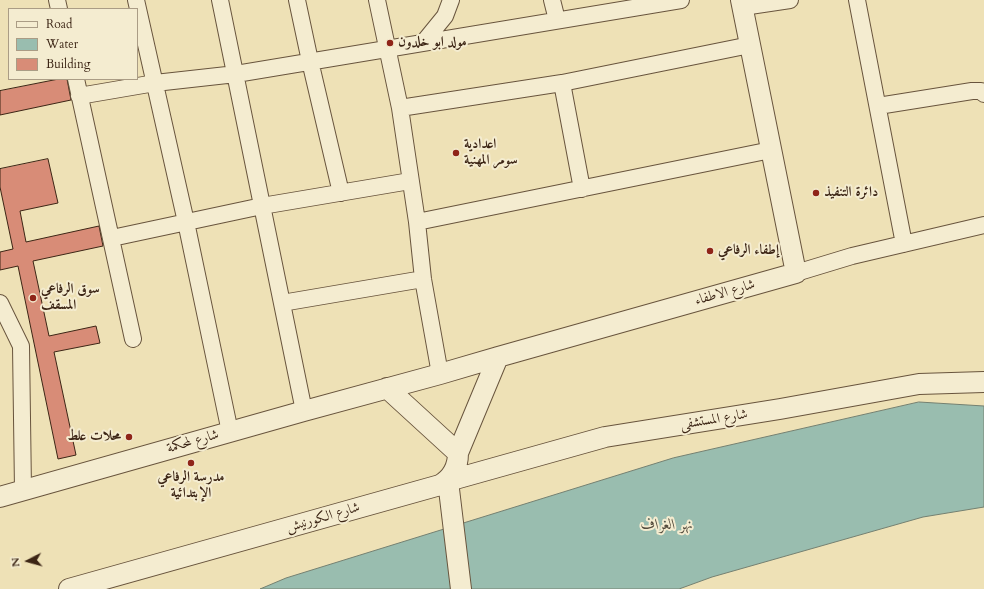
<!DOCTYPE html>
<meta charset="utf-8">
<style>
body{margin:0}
#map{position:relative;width:984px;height:589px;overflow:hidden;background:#eee1b6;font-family:Cardo,serif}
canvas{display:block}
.legend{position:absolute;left:8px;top:8px;width:130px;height:72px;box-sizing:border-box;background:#f4ecd0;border:1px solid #aa9c85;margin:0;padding:5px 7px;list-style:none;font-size:12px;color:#3c2515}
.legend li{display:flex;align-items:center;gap:8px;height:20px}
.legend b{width:20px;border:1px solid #aa9c85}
.north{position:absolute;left:8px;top:541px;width:40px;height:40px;-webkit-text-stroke:3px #f4ecd0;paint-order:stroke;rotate:264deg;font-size:11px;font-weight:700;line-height:16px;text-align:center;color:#3c2515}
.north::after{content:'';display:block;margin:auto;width:14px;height:18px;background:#3c2515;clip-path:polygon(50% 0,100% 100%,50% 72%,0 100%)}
</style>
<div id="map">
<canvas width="984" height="589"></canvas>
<ul class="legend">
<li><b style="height:5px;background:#f4ecd0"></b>Road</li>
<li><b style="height:11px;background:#99bdaf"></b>Water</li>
<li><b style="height:11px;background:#d88c77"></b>Building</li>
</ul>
<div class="north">N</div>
</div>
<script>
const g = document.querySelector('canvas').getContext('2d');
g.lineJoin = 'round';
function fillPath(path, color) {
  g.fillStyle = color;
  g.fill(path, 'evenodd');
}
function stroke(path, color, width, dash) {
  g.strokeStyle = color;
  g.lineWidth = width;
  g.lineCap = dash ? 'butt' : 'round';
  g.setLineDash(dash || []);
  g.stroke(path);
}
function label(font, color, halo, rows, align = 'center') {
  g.font = font + ' Cardo,Amiri,serif';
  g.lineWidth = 4;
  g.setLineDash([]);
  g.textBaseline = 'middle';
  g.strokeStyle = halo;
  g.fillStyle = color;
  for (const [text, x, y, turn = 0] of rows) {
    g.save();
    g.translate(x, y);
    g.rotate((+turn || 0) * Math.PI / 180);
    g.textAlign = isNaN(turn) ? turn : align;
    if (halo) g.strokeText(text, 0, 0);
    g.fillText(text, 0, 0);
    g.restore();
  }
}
const water = new Path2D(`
 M919 402 984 406V507L923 517 712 577 679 589H260L286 578 673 458Z`);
fillPath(water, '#99bdaf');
stroke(water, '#748071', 1);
const building = new Path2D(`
 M59 79H67L71 100 0 115V91Z
 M48 159 58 203 20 211 26 242 99 226 103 246 33 261 49 336 96 326 100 343 54 352 76 455 58 459 18 266 0 270V252L13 249 0 187V169Z`);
fillPath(building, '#d88c77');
stroke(building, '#3c2515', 1);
const minor = new Path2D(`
 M57 0 59 9
 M136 0 186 222 230 432
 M220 0 304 411
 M297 0 310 61 341 193
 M377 0 400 108 417 222 423 279 440 374
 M552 0 557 20
 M857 0 904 244
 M743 7 790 0
 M423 43 445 16 451 0
 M76 79 133 339
 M562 83 750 45
 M79 96 155 83 236 74 681 0
 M878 106 972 91H981L984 94
 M400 108 562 83 582 189
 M417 222 771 150
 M112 238 262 206 410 181
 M796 273 852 256 984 225
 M0 303 21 346 23 490
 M282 303 423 279`);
const tertiary = new Path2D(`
 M387 388 458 453
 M0 497 304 411 440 374 498 357 796 273 741 0
 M69 589 440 485C452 478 458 467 458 453L498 357
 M461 589 448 481 605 437 780 409 919 384 984 382`);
stroke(minor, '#68543d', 18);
stroke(tertiary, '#68543d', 22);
stroke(minor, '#f4ecd0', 16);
stroke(tertiary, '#f4ecd0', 20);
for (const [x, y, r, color] of [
 [390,43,4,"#8f2418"],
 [456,153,4,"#8f2418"],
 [816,193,4,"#8f2418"],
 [710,251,4,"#8f2418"],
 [33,298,4,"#8f2418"],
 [129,437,4,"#8f2418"],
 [191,463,4,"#8f2418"]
]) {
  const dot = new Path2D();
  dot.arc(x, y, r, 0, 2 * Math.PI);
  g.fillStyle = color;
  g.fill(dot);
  stroke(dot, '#f4ecd0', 1.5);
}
label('bold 14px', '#3c2515', '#f4ecd0', [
 ["مولد ابو خلدون",398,43],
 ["اعدادية",464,145],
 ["سومر المهنية",464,161],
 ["دائرة التنفيذ",824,193],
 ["إطفاء الرفاعي",718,251],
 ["سوق الرفاعي",41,290],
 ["المسقف",41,306],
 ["محلات علط",121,437,"right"],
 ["مدرسة الرفاعي",191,478,"center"],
 ["الإبتدائية",191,494,"center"]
], 'left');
label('14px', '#3c2515', '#f4ecd0', [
 ["شارع الاطفاء",725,293,-16],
 ["شارع المستشفى",714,420,-9],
 ["شارع لمحكمة",193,442,-16],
 ["شارع الكورنيش",323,518,-16]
]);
label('italic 15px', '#534b3c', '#f4ecd0', [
 ["نهر الغراف",667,526]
]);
</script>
